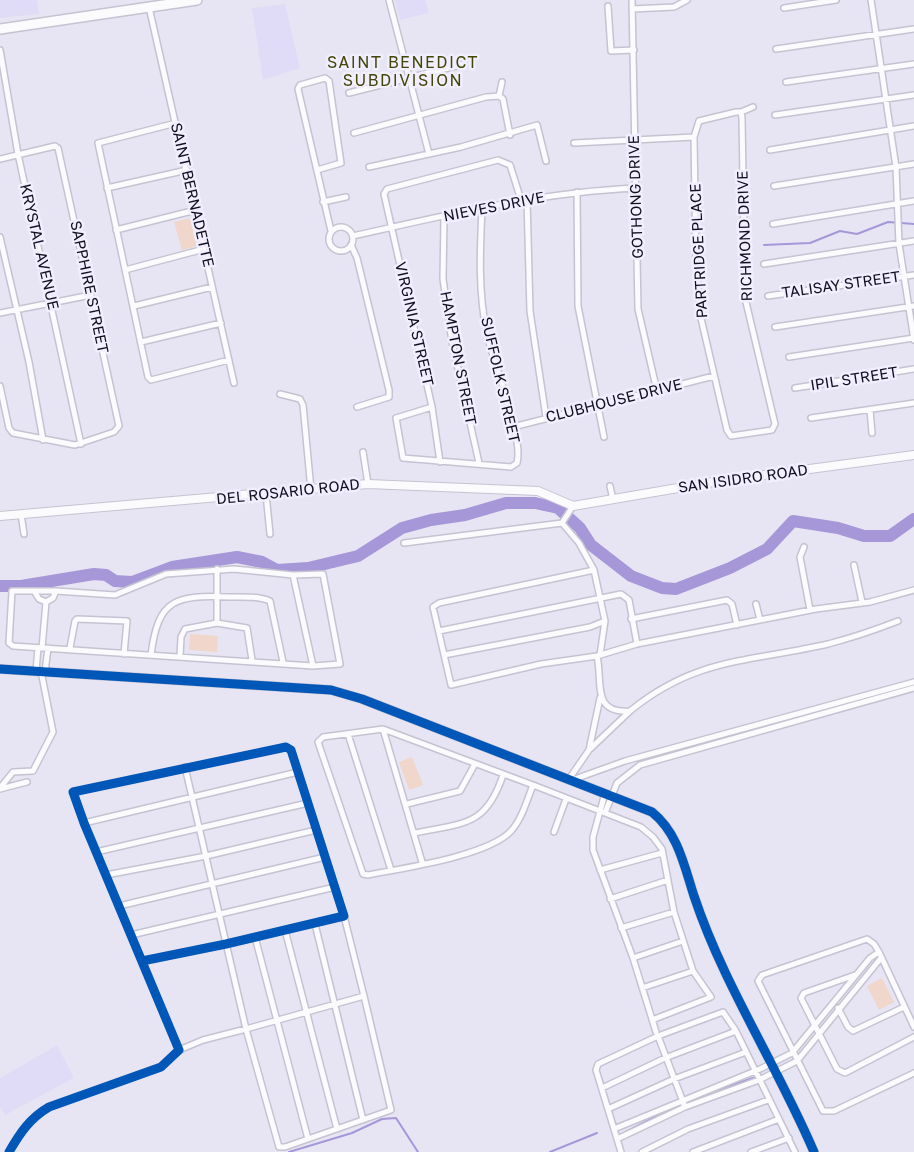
<!DOCTYPE html>
<style>
body{margin:0}
canvas{display:block;background:#e7e5f3}
</style>
<canvas width="914" height="1152"></canvas>
<script>
const g = document.querySelector('canvas').getContext('2d');
g.lineJoin = 'round';
function fillPath(path, color) {
  g.fillStyle = color;
  g.fill(path, 'evenodd');
}
function stroke(path, color, width, dash) {
  g.strokeStyle = color;
  g.lineWidth = width;
  g.lineCap = dash ? 'butt' : 'round';
  g.setLineDash(dash || []);
  g.stroke(path);
}
function label(font, color, halo, rows, align = 'center') {
  g.font = font + ' "Golos Text",sans-serif';
  g.lineWidth = 5;
  g.setLineDash([]);
  g.textBaseline = 'middle';
  g.strokeStyle = halo;
  g.fillStyle = color;
  for (const [text, x, y, turn = 0] of rows) {
    g.save();
    g.translate(x, y);
    g.rotate((+turn || 0) * Math.PI / 180);
    g.textAlign = isNaN(turn) ? turn : align;
    if (halo) g.strokeText(text, 0, 0);
    g.fillText(text, 0, 0);
    g.restore();
  }
}
fillPath(new Path2D(`
 M0 0H37L39 14 0 18Z
 M395 0H425L429 13 400 20Z
 M285 4 300 68 263 80 252 8Z
 M57 1045 74 1078 5 1115 0 1107V1078Z`), '#e0dcf7');
fillPath(new Path2D(`
 M190 218 197 246 182 250 174 222Z
 M190 634 218 636 217 652 189 650Z
 M412 757 423 785 409 790 399 762Z
 M882 978 894 1002 879 1010 867 986Z`), '#f1d6cb');
stroke(new Path2D(`
 M764 245 810 243 840 231 857 234 888 222 914 224
 M706 1094 753 1078
 M620 1135 670 1109
 M289 1152 352 1133 382 1119 396 1118 418 1152
 M550 1152 597 1133`), '#a697d8', 2);
stroke(new Path2D(`
 M0 586H21L94 574 106 575 115 581 132 582 172 567 237 557 262 562 277 570 308 568 358 556 402 528 431 520 465 515 506 503H535L558 508 580 528 591 545 631 576 662 588 676 589 730 568 767 549 793 521 838 528 864 536H890L914 519`), '#a697d8', 12);
const minor = new Path2D(`
 M389 0 429 154
 M632 0 638 309 657 391
 M871 0 896 167 899 244 914 340
 M608 6 611 51 634 50
 M149 7 234 383
 M784 8 836 0
 M632 9 674 7 687 0
 M776 49 914 29
 M0 50 18 154 81 444
 M786 82 914 64
 M349 93 464 64
 M499 96 502 82
 M736 112H741L742 118 745 298 775 424 772 430 731 436 727 430 700 314 696 264 694 137 699 121Z
 M741 112 753 107
 M775 115 914 95
 M176 123 98 143 148 377 151 380 229 360
 M354 133 486 97 499 96 503 99 510 135
 M574 143 694 137
 M770 150 914 126
 M0 159 55 146 58 148 119 426 114 432 75 445 13 433 9 428 0 386
 M369 167 461 147 537 125 546 161
 M317 170 341 163 329 81 325 78 300 85 298 89 331 231
 M774 186 914 164
 M107 188 187 170
 M577 192 578 306 604 437
 M527 199 530 311 546 417
 M323 202 346 197
 M444 217 443 279 452 342 479 463
 M773 224 914 201
 M329 239a12 12 0 1 1 24 0a12 12 0 1 1-24 0Z
 M116 230 196 210
 M353 236C446 215 541 192 637 188
 M0 237 29 362 43 440
 M351 245 357 258 389 390V397L357 407
 M764 264 914 241
 M125 270 204 249
 M768 296 914 275
 M134 306 212 287
 M0 313 91 295
 M775 327 914 306
 M141 342 221 323
 M789 357 914 338
 M795 388 914 369
 M280 394 300 399 303 405 311 490
 M432 407 396 418 403 458 511 467 517 463C524 437 493 363 487 334 478 293 480 250 482 209
 M870 410 872 433
 M811 418 914 403
 M513 427 714 376
 M363 452 368 484
 M440 462 432 407 384 194 387 189 498 160 510 165 521 200
 M610 486 613 500
 M266 494 270 534
 M21 514 24 534
 M562 523 579 543 594 570
 M404 543 562 523 573 506
 M804 547 800 557 810 610
 M854 565 862 602
 M234 569 293 575 323 574 340 664 313 666 13 646 9 643 12 591H56L115 595 166 574Z
 M293 575 313 666
 M34 591 39 599 46 602 53 598 56 591
 M756 604 760 620
 M631 619 727 600 732 604 737 625
 M217 623V569
 M439 631 621 594 629 600 637 644
 M42 648 46 602
 M70 648 75 621 77 619 127 621 124 654
 M151 655C158 598 176 595 229 597 243 597 258 596 270 601L283 662
 M444 655 590 627 605 621
 M600 655 605 621 594 570 439 603 433 607 451 685 541 664 597 656 637 644 816 609 870 602 914 590
 M180 657 181 637 185 629 217 623 247 628 252 660
 M36 671 38 648
 M45 672 48 648
 M630 711C696 657 750 662 828 644 851 638 875 630 898 621
 M383 729 533 785C527 800 522 819 511 831 488 856 403 868 368 875L363 874 318 742 323 737Z
 M383 729 422 862
 M348 734 391 870
 M589 750 630 711C591 714 603 682 597 656
 M185 767 246 1029 364 996 344 916
 M569 779 589 750 600 698
 M572 780 625 761 914 682
 M533 785 641 827 653 837 662 849 674 912 693 971 711 997 652 1020
 M0 788 13 772 33 771 53 732 41 671
 M0 789 27 782
 M605 793 593 837V850L633 958 656 1032
 M407 804 460 791 475 764
 M605 813 617 783 640 765 914 688
 M84 823 298 772
 M554 832 566 799
 M415 833C463 823 486 827 503 775
 M96 852 308 803
 M600 870 662 853
 M106 875 206 856 316 830
 M610 899 668 880
 M119 906 325 857
 M315 924 363 1120
 M621 928 674 912
 M285 930 337 1129
 M131 935 335 887
 M255 937 308 1139
 M633 958 683 941
 M855 975 804 993 801 998 837 1069 845 1073 914 1037
 M642 988 693 971
 M838 1008 848 1027 853 1031 904 1007
 M914 1027 879 952 874 944 867 939 762 975 758 981 823 1111H834L914 1073
 M658 1036 685 1107
 M179 1050 203 1040 246 1029 279 1147H285L391 1110 364 996
 M602 1088 665 1058 736 1031
 M608 1109 674 1079 746 1052
 M614 1129 760 1069 792 1053 870 958 879 952
 M617 1139 685 1107 759 1080 797 1061 881 958
 M9 1152C20 1133 30 1118 49 1107L161 1067 179 1050 84 823 73 792 286 747 291 750 344 916 226 944 142 961
 M621 1152 596 1070 598 1064 658 1036 723 1012 736 1031 795 1152
 M642 1152 688 1129 768 1100
 M693 1152 779 1119
 M751 1152 789 1138`);
const tertiary = new Path2D(`
 M0 669 331 690 362 699 652 812C678 833 684 865 694 896 724 986 777 1065 814 1152`);
const secondary = new Path2D(`
 M0 516 368 484 538 491 573 506 713 482 914 455`);
const trunk = new Path2D(`
 M0 29 197 0`);
stroke(minor, '#c5c3d1', 8);
stroke(tertiary, '#c5c3d1', 10);
stroke(secondary, '#c5c3d1', 10);
stroke(trunk, '#c5c3d1', 12);
stroke(minor, '#fbfbfd', 5);
stroke(tertiary, '#fbfbfd', 7);
stroke(secondary, '#fbfbfd', 8);
stroke(trunk, '#fbfbfd', 9);
stroke(new Path2D(`
 M0 669 331 690 362 699 652 812C678 833 684 865 694 896 724 986 777 1065 814 1152
 M9 1152C20 1133 30 1118 49 1107L161 1067 179 1050 84 823 73 792 286 747 291 750 344 916 226 944 142 961`), '#0057b8', 9);
label('15px', '#13101e', '#f0eeff', [
 ["SAINT BERNADETTE",192,195,77],
 ["GOTHONG DRIVE",636,197,-92],
 ["NIEVES DRIVE",494,207,-11],
 ["RICHMOND DRIVE",745,236,-92],
 ["KRYSTAL AVENUE",39,247,77],
 ["PARTRIDGE PLACE",699,251,-93],
 ["TALISAY STREET",841,285,-8],
 ["SAPPHIRE STREET",89,287,78],
 ["VIRGINIA STREET",414,324,77],
 ["HAMPTON STREET",458,358,79],
 ["IPIL STREET",854,379,-9],
 ["SUFFOLK STREET",500,380,77],
 ["CLUBHOUSE DRIVE",614,401,-14],
 ["SAN ISIDRO ROAD",743,479,-8],
 ["DEL ROSARIO ROAD",288,492,-6]
]);
g.letterSpacing = '1.5px';
label('16px', '#434607', '#f0eeff', [
 ["SAINT BENEDICT",403,63],
 ["SUBDIVISION",403,81]
]);
g.letterSpacing = '0px';
</script>
